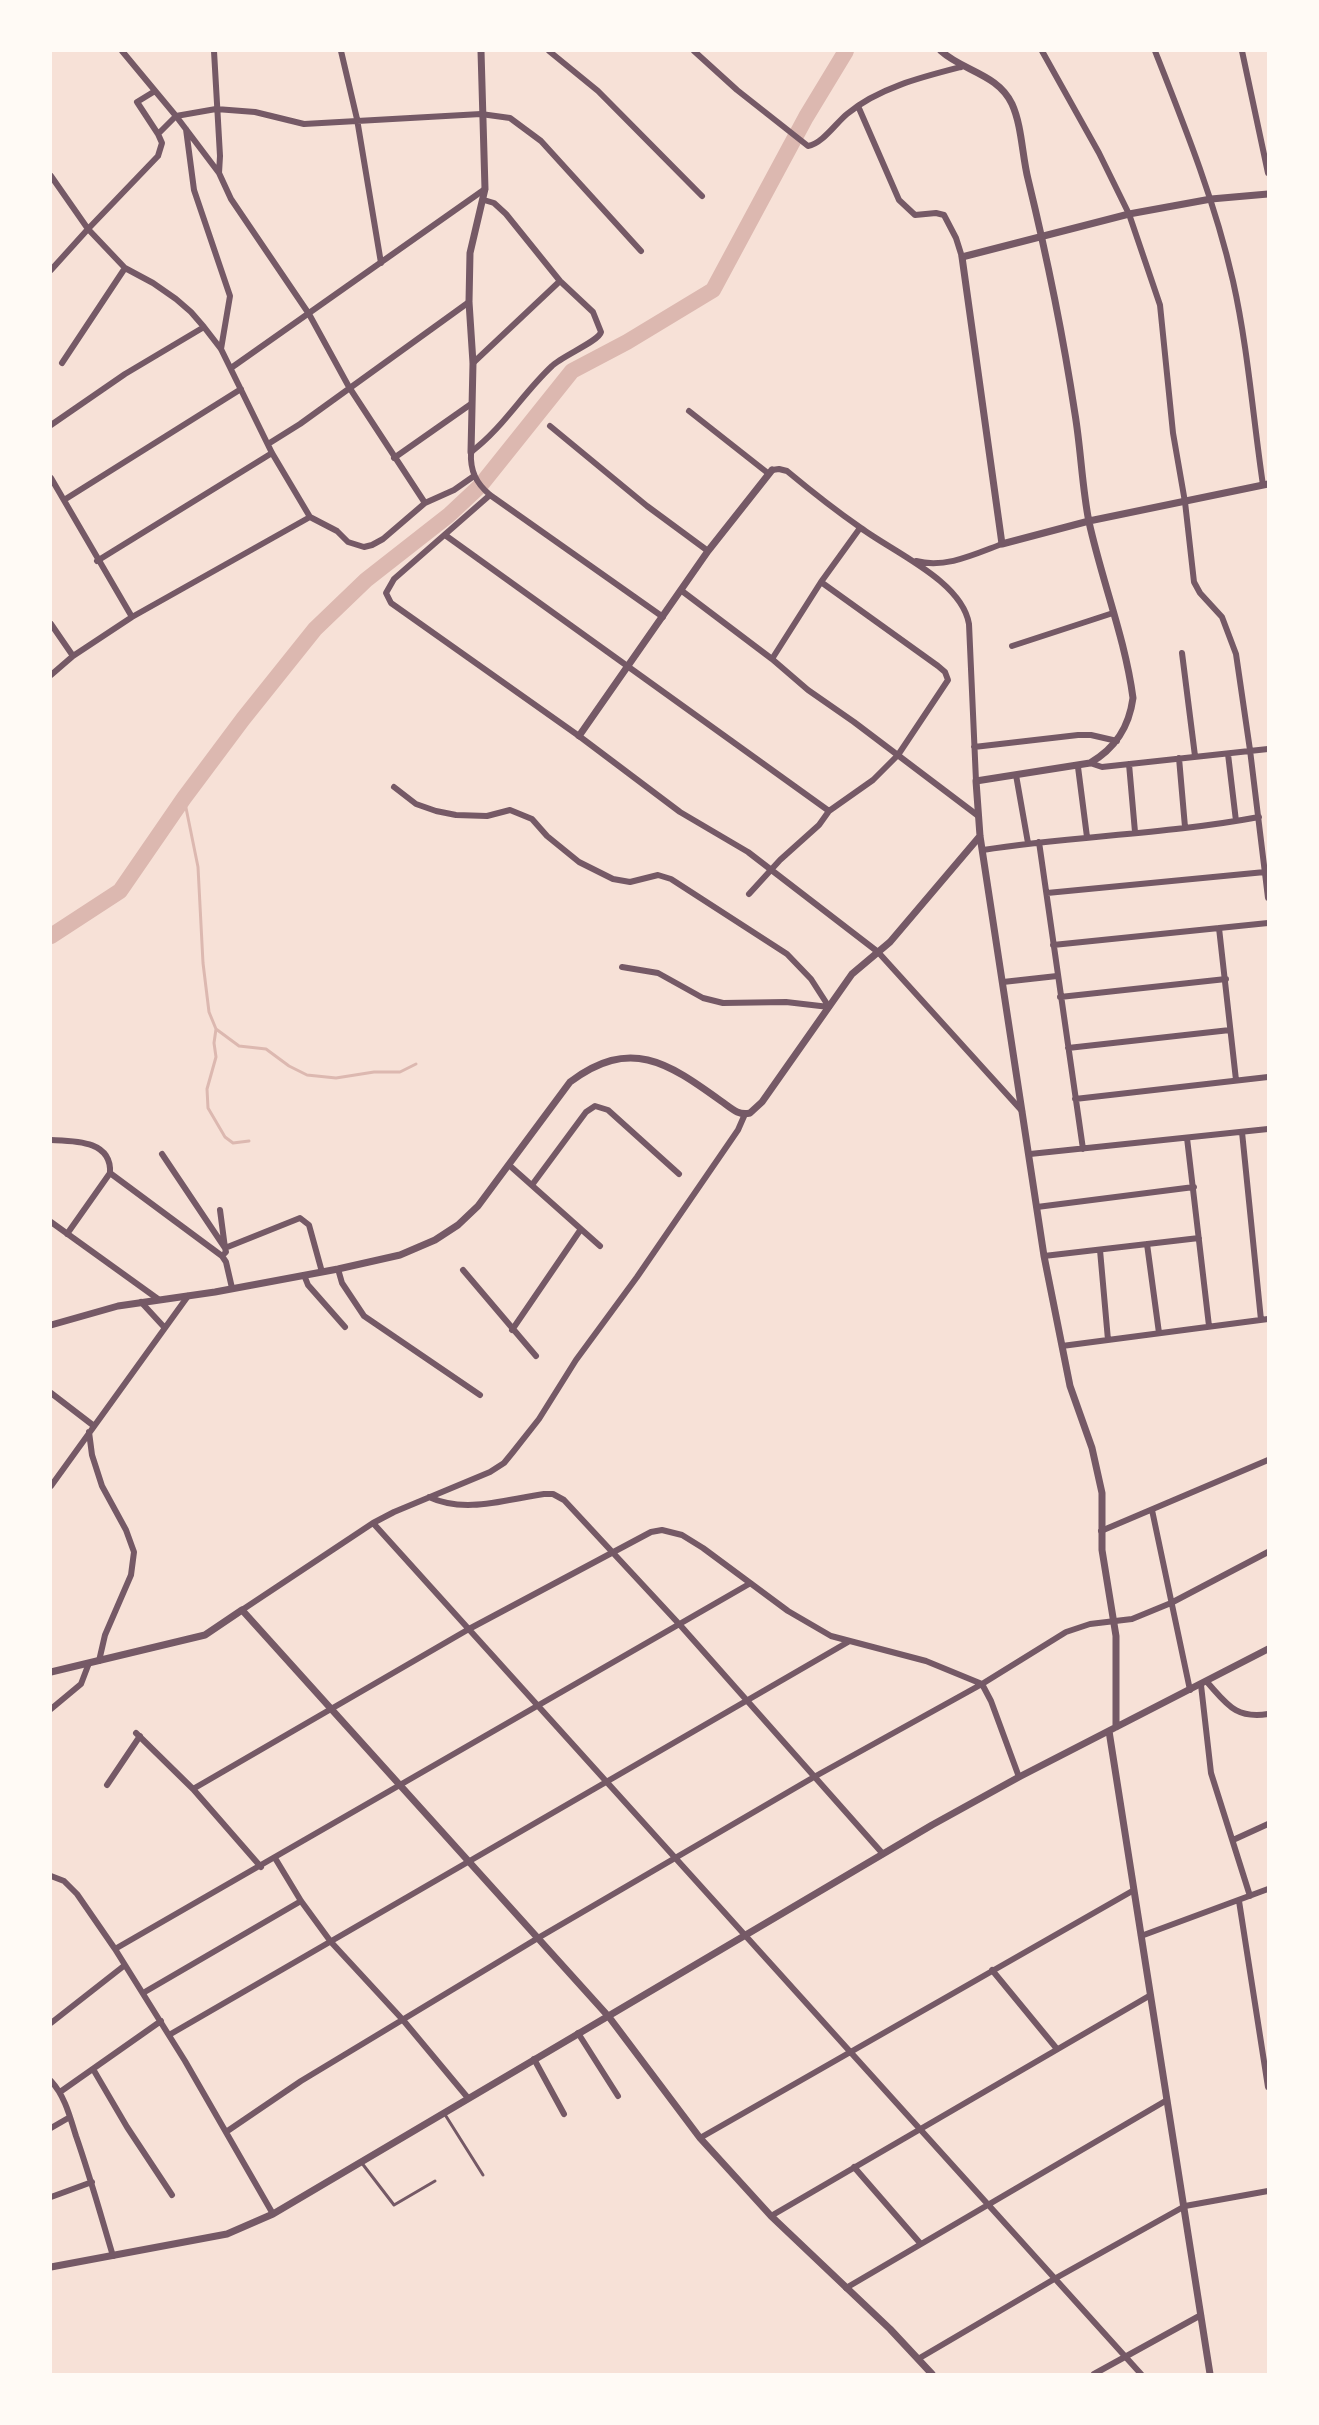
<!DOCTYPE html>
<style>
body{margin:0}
#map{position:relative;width:1319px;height:2425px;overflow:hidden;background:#f7e1d7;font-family:Ubuntu,sans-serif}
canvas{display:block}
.frame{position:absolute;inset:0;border:52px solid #fffaf5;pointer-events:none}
</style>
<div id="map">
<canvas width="1319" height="2425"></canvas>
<div class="frame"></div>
</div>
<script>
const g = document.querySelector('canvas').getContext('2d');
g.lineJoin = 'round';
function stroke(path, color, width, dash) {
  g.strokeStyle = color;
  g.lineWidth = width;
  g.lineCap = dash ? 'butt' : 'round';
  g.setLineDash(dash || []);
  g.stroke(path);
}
stroke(new Path2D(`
 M184 798 198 867 203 963 209 1012 216 1029 239 1046 266 1049 289 1066 307 1075 336 1078 374 1072H400L416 1064
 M216 1029 214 1043 216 1057 207 1089 208 1108 225 1137 233 1143 249 1141`), '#dcb8b0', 3);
stroke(new Path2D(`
 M51 936 120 891 184 798 243 719 315 629 366 580 449 515 480 486 572 371 627 342 713 290 806 117 846 51`), '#dcb8b0', 16);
stroke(new Path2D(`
 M444 2113 483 2175
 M361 2162 394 2205 435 2181`), '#755966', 3);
stroke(new Path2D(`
 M122 51 176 116 219 173 231 199 309 314 349 387 425 503
 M214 51 220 156 219 173
 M341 51 357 119 381 263
 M549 51 598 91 702 196
 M694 51 737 90 808 146C822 144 836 123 847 114 878 88 922 77 961 67
 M1042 51 1099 153 1129 214 1160 305 1173 433 1185 502 1194 582 1200 593 1222 617 1236 654 1250 750 1268 898
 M1155 51C1185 127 1215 202 1233 281 1248 348 1253 418 1263 485
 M1242 51 1268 173
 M155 91 137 102 158 134
 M858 106 899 200 915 215 936 213 944 215 956 238 962 257
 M186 129 194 190 230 296 221 349
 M51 176 88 229 125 268 62 363
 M484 200 494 203 506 214 560 281 593 312 601 332C599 341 562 356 552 366 523 393 503 428 471 452 470 471 476 483 490 495L663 617
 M125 268 153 283 176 299 191 312 204 327 221 349 272 453 310 517 337 531 348 542 364 547 372 545 383 539 425 503 454 490 474 476
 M51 270 88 229 158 156 162 143 158 134 176 116 216 109 255 112 304 124 481 114 510 118 541 141 641 251
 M473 363 560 281
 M231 368 485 189
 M689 411 769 474
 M51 425 125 374 204 327
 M550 426 647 506 708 551
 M268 444 300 424 469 302
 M394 458 471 404
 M772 470 779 469 787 471C811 491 835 510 861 528 893 552 962 581 969 624L976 781
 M51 478 132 617
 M490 495 394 579 386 593 391 603 579 736 680 812 748 852 878 952 1022 1111
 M64 500 241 389
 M445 535 829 811
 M97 561 272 453
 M916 561C945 569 975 554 1002 544
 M682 591 772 659 808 690 854 722 977 815
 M51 624 73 656
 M1012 646 1113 613
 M1182 653 1195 756
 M772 659 821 582 860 528
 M51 675 73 656 132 617 310 517
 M974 747 1078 735H1091L1117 741
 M1228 754 1236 821
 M1179 758 1185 827
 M1090 763 1102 767 1268 749
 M1129 764 1135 832
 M1078 767 1087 837
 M1016 775 1028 843
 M394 787 416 804 436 811 456 815 487 816 510 810 532 819 547 836 579 862 613 879 630 882 658 875 671 879 787 954 811 979 829 1007
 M1039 842 1083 1149
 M983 850C1074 836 1168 834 1259 817
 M1047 893 1265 872
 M749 894 780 860 819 825 829 811 873 780 898 755 948 680 945 672 938 666 821 582
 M1219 928 1236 1080
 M1053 945 1268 923
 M622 967 658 973 703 998 723 1003 786 1002 829 1007
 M1003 982 1057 976
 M1060 997 1226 979
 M1068 1048 1230 1030
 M1075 1099 1268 1077
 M1242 1132 1261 1320
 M1187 1138 1209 1326
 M51 1140C74 1141 112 1140 110 1173
 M162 1154 225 1248 226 1252 222 1256
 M1030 1154 1268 1129
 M509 1165 600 1246
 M110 1173 222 1256 226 1262 232 1288
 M532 1185 586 1112 595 1106 608 1110 679 1174
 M1037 1207 1194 1187
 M220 1210 225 1248 300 1218 309 1225 322 1272
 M51 1222 158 1299
 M67 1234 110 1173
 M1147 1244 1159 1333
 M1100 1250 1108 1340
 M1044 1256 1199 1238
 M338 1269 342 1283 364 1316 480 1395
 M463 1270 536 1356
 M304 1275 308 1285 345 1327
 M141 1302 164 1327
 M512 1330 581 1229
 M1062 1346 1268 1319
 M51 1393 94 1426
 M89 1432 92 1455 102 1486 126 1530 134 1552 131 1575 105 1635 99 1661
 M51 1486 188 1296
 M429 1497C465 1514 507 1499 544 1494H553L564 1500 680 1625 883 1854
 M1152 1510 1190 1690
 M373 1523 1141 2374
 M1101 1531 1268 1460
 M242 1610 373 1523 394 1512 490 1472 504 1463 513 1452 539 1419 576 1360 637 1277 738 1130 745 1114
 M1207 1682C1227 1704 1235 1719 1268 1714
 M1201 1685 1211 1773 1250 1896
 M51 1709 81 1684 89 1663
 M136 1733 193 1789 261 1867
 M107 1785 140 1736
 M193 1789 469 1629 651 1532 662 1530 682 1535 703 1548 788 1611 831 1636 926 1661 982 1684 991 1701 1019 1777
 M1233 1840 1268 1824
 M275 1858 301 1901 331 1942 403 2020 468 2098
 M51 1876 64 1881 77 1894 115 1949 185 2061 273 2214
 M1239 1901 1268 2087
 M1141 1936 1268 1889
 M115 1949 749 1584
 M992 1970 1057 2049
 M143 1993 301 1901
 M51 2023 125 1965
 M578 2033 618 2096
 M169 2035 848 1642
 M534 2059 564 2114
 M93 2069 127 2127 172 2195
 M51 2081C65 2096 70 2117 76 2136 90 2176 101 2216 113 2256
 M60 2092 161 2021
 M51 2128 70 2117
 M226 2132 301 2081 538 1938 814 1777 982 1684 1066 1632 1090 1624 1132 1619 1171 1603 1268 1552
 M700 2138 1134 1890
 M854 2167 920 2243
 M51 2197 92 2182
 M771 2216 1149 1996
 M846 2288 1167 2100
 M918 2359 1056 2278 1185 2206 1268 2191
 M1094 2374 1201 2315`), '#755966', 6);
stroke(new Path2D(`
 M941 51C963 71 998 74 1012 104 1022 126 1022 155 1028 179 1047 257 1063 335 1075 414 1081 450 1082 487 1089 522 1102 581 1125 638 1133 698 1129 727 1116 748 1090 763L976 781 980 836 1044 1256 1070 1386 1092 1448 1102 1493V1550L1116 1636V1727
 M1268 194 1211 199 1129 214 962 257 1002 544 1089 521 1268 484
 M471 452 473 363 469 302 470 253 485 189 481 51
 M579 736 708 551 772 470
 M51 1325 118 1306 215 1292 338 1269 400 1255 435 1240 458 1225 478 1206 570 1082C630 1037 667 1062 721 1101 731 1108 738 1116 750 1113L762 1102 852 974 890 942 980 836
 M51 1672 205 1635 242 1610 609 2017 700 2138 771 2216 890 2329 932 2374
 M1109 1731 1210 2374
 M51 2267 227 2234 273 2214 932 1825 1019 1777 1268 1649`), '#755966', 7);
</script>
